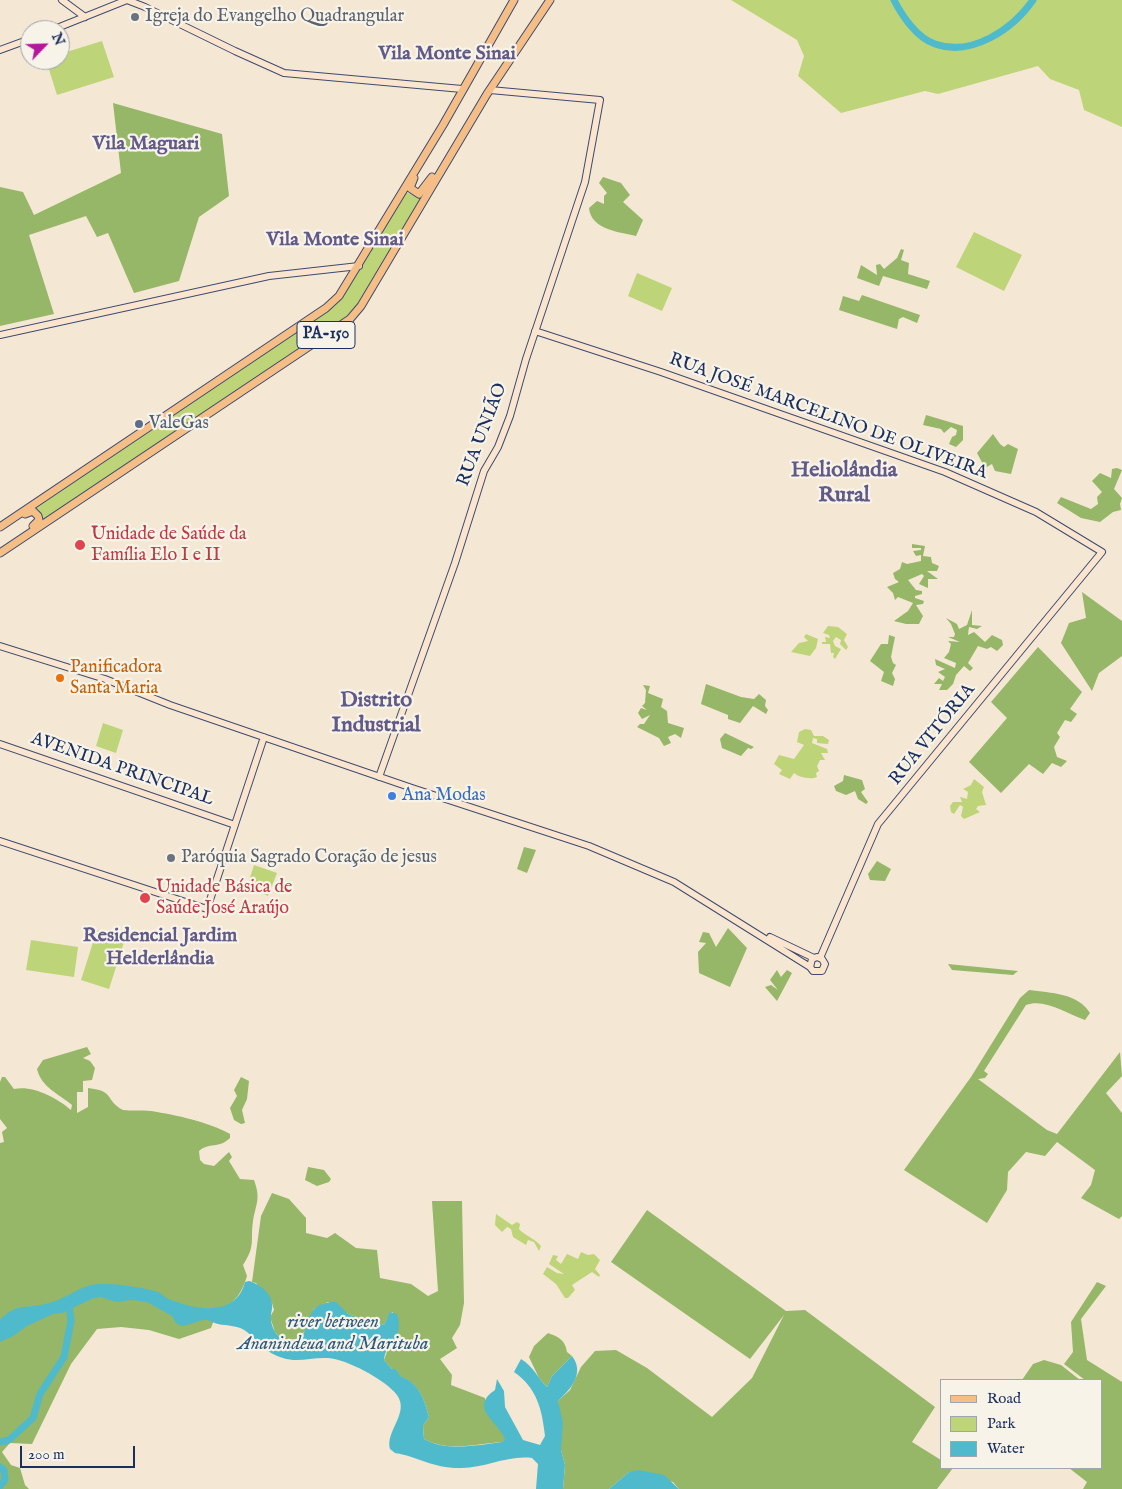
<!DOCTYPE html>
<meta charset="utf-8">
<style>
body{margin:0}
#map{position:relative;width:1122px;height:1489px;overflow:hidden;background:#f4e8d4;font-family:"IM FELL English",serif}
canvas{display:block}
.legend{position:absolute;left:940px;top:1379px;width:162px;height:90px;box-sizing:border-box;background:#f7f3e8;border:1px solid #9fa5b1;margin:0;padding:6px 9px;list-style:none;font-size:15px;color:#1b2f5e}
.legend li{display:flex;align-items:center;gap:10px;height:25px}
.legend b{width:25px;border:1px solid #9fa5b1}
.north{position:absolute;left:20px;top:20px;width:50px;height:50px;box-sizing:border-box;background:#f7f3e8;border:1px solid #9fa5b1;border-radius:50%;rotate:66deg;font-size:14px;font-weight:700;line-height:20px;text-align:center;color:#1b2f5e}
.north::after{content:'';display:block;margin:auto;width:18px;height:22px;background:#b5179e;clip-path:polygon(50% 0,100% 100%,50% 72%,0 100%)}
.scale{position:absolute;left:20px;top:1446px;width:115px;height:22px;box-sizing:border-box;border:2px solid #1b2f5e;border-top:0;padding-left:6px;font-size:15px;line-height:18px;white-space:nowrap;color:#1b2f5e;-webkit-text-stroke:4px #f7f3e8;paint-order:stroke}
</style>
<div id="map">
<canvas width="1122" height="1489"></canvas>
<ul class="legend">
<li><b style="height:6px;background:#f6be87"></b>Road</li>
<li><b style="height:14px;background:#bed478"></b>Park</li>
<li><b style="height:14px;background:#4fbacb"></b>Water</li>
</ul>
<div class="north">N</div>
<div class="scale">200 m</div>
</div>
<script>
const g = document.querySelector('canvas').getContext('2d');
g.lineJoin = 'round';
function fillPath(path, color) {
  g.fillStyle = color;
  g.fill(path, 'evenodd');
}
function stroke(path, color, width, dash) {
  g.strokeStyle = color;
  g.lineWidth = width;
  g.lineCap = dash ? 'butt' : 'round';
  g.setLineDash(dash || []);
  g.stroke(path);
}
function label(font, color, halo, rows, align = 'center') {
  g.font = font + ' "IM FELL English",serif';
  g.lineWidth = 4.5;
  g.setLineDash([]);
  g.textBaseline = 'middle';
  g.strokeStyle = halo;
  g.fillStyle = color;
  for (const [text, x, y, turn = 0] of rows) {
    g.save();
    g.translate(x, y);
    g.rotate((+turn || 0) * Math.PI / 180);
    g.textAlign = isNaN(turn) ? turn : align;
    if (halo) g.strokeText(text, 0, 0);
    g.fillText(text, 0, 0);
    g.restore();
  }
}
fillPath(new Path2D(`
 M731 0H1122V127L1084 110 1079 90 1050 79 1038 66 938 94 925 91 841 113 798 76 804 56 797 40Z
 M102 41 114 77 57 95 46 60H60V54Z
 M406 192 421 198 356 306 344 319 42 521 33 507 327 309Z
 M974 232 1022 255 1004 291 956 267Z
 M637 273 672 288 662 311 628 296Z
 M828 626 838 627 847 634 844 640 848 647 846 650 840 644 841 640 836 637 833 641 835 646 841 649 835 659 833 657 834 653H831L830 644H822V642H826L825 637 830 638 829 635 823 633Z
 M806 634 818 639 816 648 810 656 791 652 799 643 808 641 804 637Z
 M103 723 123 730 116 753 96 746Z
 M805 729 811 730 814 736H823L829 740 828 744 817 743V739L813 738 812 743 827 749 828 753H821L825 760H820L817 766 819 771 816 773 817 777C811 780 798 777 794 773L790 779 779 774 782 770 774 764 779 755 794 759 804 745 797 742 799 732Z
 M974 779 984 787 982 792 986 805 978 806 976 809 980 812 964 819 961 816 963 807 960 805 954 814 951 812 950 806 953 802H962L960 797 967 799 968 792 963 789 971 785Z
 M254 865 277 873 268 896 247 887Z
 M97 930 125 939 109 989 81 980Z
 M31 940 78 947 74 977 26 970Z
 M496 1214 512 1225 517 1222 520 1224 519 1229C524 1235 534 1238 541 1246L539 1251 534 1242 528 1240 526 1245 513 1237 511 1229 507 1227 502 1232 495 1225Z
 M581 1252 588 1255 594 1254 600 1260 595 1269 600 1275 599 1277 592 1272 572 1285 575 1290 568 1298H565L556 1284 543 1274 547 1267 557 1273 564 1274 549 1264 553 1255 558 1256 556 1260 561 1264 567 1254 578 1259Z`), '#bed478');
fillPath(new Path2D(`
 M113 103 222 134 229 196 199 217 179 281 134 293 108 233 97 237 86 216 29 235 54 314 0 326V187L23 192 34 215 121 173Z
 M603 177 621 183 630 195 623 202 643 220 636 236C620 232 591 230 589 208L597 201 604 204V196L607 193 599 183Z
 M901 249 904 250 901 260 909 263 908 274 930 281 927 289 883 276 879 286 857 278 861 265 877 275 876 265 880 264 884 269 897 258Z
 M862 295 920 315 917 323 903 317 899 319 897 329 839 310 843 296 859 301Z
 M926 415 963 426V440L956 447 949 444 952 437 956 435 957 430 951 427 944 433 941 429 923 425Z
 M993 434 1000 444 1004 447 1008 444 1018 449 1011 474 995 471 992 464 985 468 977 453Z
 M1117 468 1122 470 1114 489 1122 498 1120 504 1121 510 1113 512 1100 522 1081 518 1057 503 1061 497 1091 509 1098 504 1097 497 1102 492 1092 481 1100 473 1111 478 1112 469Z
 M912 544 925 546 923 556 931 557 932 563 939 566 937 571H927L938 579H928V588L919 584 924 576 922 574 908 580 916 590 922 591V594L915 596V598L924 601 923 604 916 605 923 616 919 624H906L894 621 908 611 913 603 898 597 895 600 893 593 887 587 899 582 895 579 893 573 900 569 902 562 907 564 921 561V555L916 556 913 551 921 550V548H912Z
 M1082 592 1122 621V656L1099 673 1092 691 1061 643 1069 623 1086 618Z
 M972 610V625L982 626 977 629 969 627 968 635 974 632 985 642 992 635 1002 640 1003 645 997 651 991 647 987 649 978 646 968 663 973 668 970 671 964 666 956 675 953 684 947 690H939L942 684H934L939 678 943 681 945 677 938 672 945 669 936 665 935 659 955 668 956 663 944 658 949 652 951 644 948 641 960 642 948 637H954L955 634 951 624 946 618 957 624 959 629 967 625Z
 M889 635 895 637 891 657 893 663 896 665 892 673 895 679 893 686 881 681 884 672 870 661 881 644H888Z
 M1038 647 1082 692 1070 709 1077 714 1071 722 1065 720 1057 733 1060 737 1054 747 1057 757 1067 761 1061 767 1052 763 1043 774 1029 764 1001 793 969 762 1007 718 991 702Z
 M706 684 741 697 754 699 759 694 766 700 765 706 768 710 766 714 753 706 740 723 728 719V715L701 704Z
 M643 685 650 686 648 693 663 699 661 707 667 711 668 723 684 728 681 738 675 734 668 737 671 743 664 746 659 738 637 727 640 724H644L650 715 642 719 638 713 641 708 647 710 642 706 645 703 646 690Z
 M725 733 754 747 751 749 748 748 741 756 722 748 720 739Z
 M844 775 862 780 865 789 861 792 868 802 866 804 858 799 855 791 846 795 836 791 834 786 843 781Z
 M524 847 536 850 527 873 517 869Z
 M877 861 891 869 885 881 870 880 868 874Z
 M728 928 747 948 730 987 699 973 698 952 706 943 699 942 703 932 709 933 716 947Z
 M948 964 1018 971 1013 975 952 970Z
 M777 970 781 977 787 970 792 973 777 1001 765 987 771 985 778 990 770 980Z
 M1029 990C1051 993 1078 993 1090 1013L1085 1020C1067 1014 1045 998 1026 1005L984 1071 988 1074 985 1078 978 1079 1047 1130 1057 1134 1120 1052 1122 1076 1106 1093 1122 1113V1216L1119 1219 1081 1198 1091 1185 1095 1170 1057 1142 1045 1156 1026 1152 1008 1172 1007 1190 987 1223 904 1170 971 1077 1020 998Z
 M87 1047 91 1054 83 1058 90 1061 95 1068 92 1080 83 1081V1092H77V1113L88 1107V1088C116 1091 104 1100 123 1110 132 1111 141 1110 151 1111 176 1115 209 1122 230 1134V1138C219 1149 209 1142 199 1151L200 1160 204 1164 214 1166 229 1152 232 1157 229 1161 240 1179 254 1180C261 1199 256 1203 253 1221 250 1242 256 1245 243 1265L247 1276C242 1292 235 1305 218 1309L211 1328 179 1339 149 1330 121 1327 97 1329 71 1364 32 1444 10 1443 2 1452 11 1465 20 1468 25 1485 29 1489H0V1143L4 1142 2 1132 7 1128 0 1119V1082L2 1077H5L14 1089C32 1085 56 1097 71 1110L72 1105C59 1094 41 1087 37 1069L43 1060Z
 M241 1077 249 1081 247 1099 242 1110 245 1123 241 1124 234 1120 230 1108 237 1096 234 1090Z
 M308 1167 324 1170 331 1179 329 1182 317 1186 305 1180Z
 M272 1193 289 1199 306 1218V1233L327 1238 335 1233 356 1248 377 1250 380 1278 411 1284 428 1296 438 1291 432 1201H462L464 1303 460 1325 452 1338 457 1348 440 1359 452 1375 451 1385 485 1398C485 1421 499 1420 506 1439L502 1442C476 1444 448 1452 424 1439L423 1426 429 1417C424 1398 419 1383 399 1376L396 1369H392L384 1360 389 1346 395 1343 393 1312 390 1313 384 1325 369 1318H359L348 1314 328 1302 314 1309 307 1329 297 1339 282 1340 275 1332 270 1317 274 1310 272 1303 256 1283 252 1282 261 1216Z
 M647 1210 786 1311 805 1310 935 1407 912 1442 941 1460V1468H953L937 1489H679L673 1482 629 1472 609 1489H563L565 1465 561 1450 558 1401 570 1390 581 1367 595 1351 616 1350 647 1368 712 1417 752 1378 784 1315 750 1359 611 1262Z
 M1097 1282 1106 1286 1081 1319 1087 1360 1122 1382V1489H1083L1087 1482 1069 1468H1101V1380H1085L1064 1364 1073 1352 1071 1322Z
 M548 1333C558 1337 565 1339 567 1352L572 1356 552 1376 547 1387 539 1378 529 1357 534 1346Z
 M1044 1360 1061 1365 1080 1380H1022L1033 1364Z`), '#96b668');
fillPath(new Path2D(`
 M249 1281C259 1284 271 1292 272 1304 273 1309 270 1314 271 1319 271 1328 279 1341 289 1341 318 1341 295 1302 336 1302L348 1314 359 1318H369L384 1325 390 1312 397 1314C401 1324 398 1332 395 1343 388 1347 385 1351 384 1360L392 1369H396L400 1376C419 1383 424 1398 429 1417L423 1426 424 1439C447 1452 477 1445 502 1442L505 1439C499 1422 468 1408 495 1390L497 1379 504 1391 505 1407 523 1440 540 1445 545 1436C542 1409 537 1388 514 1372L521 1359C535 1368 536 1376 547 1387L552 1376 572 1356C585 1373 571 1389 558 1401L563 1423 561 1450 565 1465 563 1489H536L538 1464 532 1458C506 1455 484 1469 459 1468 432 1468 419 1457 395 1453L390 1449C385 1431 410 1413 397 1395 386 1380 346 1359 328 1358 312 1357 298 1363 283 1358 265 1353 260 1342 247 1332 239 1325 227 1326 218 1324 213 1323 208 1319 204 1320 196 1321 190 1325 182 1326L176 1323 172 1316 147 1302 133 1300 116 1302 101 1297 94 1298 62 1313 53 1314 27 1326 13 1336 0 1342V1320C16 1303 24 1309 45 1304 65 1301 81 1283 102 1284 120 1284 141 1287 158 1292 163 1294 166 1299 171 1300 197 1310 236 1317 245 1282Z
 M638 1470 664 1475 679 1489H609L629 1472Z`), '#4fbacb');
stroke(new Path2D(`
 M894 0C902 16 917 38 935 44 972 57 1013 29 1033 0
 M0 1442 9 1440 33 1418 40 1394 64 1357 71 1321 69 1304
 M0 1467 4 1470 5 1480 0 1486`), '#4fbacb', 7);
const secondary = new Path2D(`
 M62 0 85 17
 M127 0 145 7 235 51 284 73 462 89
 M52 30 127 0
 M0 50 30 39
 M535 331 661 372 945 472 1036 512 1102 552 878 824 820 958
 M0 335 269 276 359 266
 M0 646 105 679 170 705 412 788 589 846 674 882 810 967 813 971H822L825 964 822 959 817 957 812 959 810 967
 M0 744 235 825
 M379 777 455 563 484 471 498 447 510 416 526 359 585 182 600 100 490 90
 M0 841 207 909 264 737
 M770 937 814 958`);
const primary = new Path2D(`
 M414 178 410 188 419 194 432 177
 M25 514 33 511 38 516 39 520 33 526
 M0 527 326 308 339 296 443 125 514 0
 M0 553 350 319 361 306 487 94 550 0`);
stroke(secondary, '#3c4b70', 8);
stroke(primary, '#3c4b70', 9);
stroke(secondary, '#fbe5cf', 6);
stroke(primary, '#f6be87', 7);
for (const [x, y, r, color] of [
 [135,17,5,"#6b7280"],
 [139,424,5,"#5c6f8a"],
 [80,545,6,"#e0444e"],
 [60,678,5,"#e8710a"],
 [392,796,5,"#3f7fe0"],
 [171,858,5,"#6b7280"],
 [145,898,6,"#e0444e"]
]) {
  const dot = new Path2D();
  dot.arc(x, y, r, 0, 2 * Math.PI);
  g.fillStyle = color;
  g.fill(dot);
  stroke(dot, '#f7f3e8', 2);
}
for (const [x, y, w] of [
 [326,335,58]
]) {
  const box = new Path2D();
  box.roundRect(x - w / 2, y - 13.5, w, 27, 4);
  g.fillStyle = '#f7f3e8';
  g.fill(box);
  stroke(box, '#1b2f5e', 1);
}
label('bold 16px', '#1b2f5e', null, [
 ["PA-150",326,335]
]);
label('18px', '#5b616d', '#f7f3e8', [
 ["Igreja do Evangelho Quadrangular",145,17],
 ["Paróquia Sagrado Coração de jesus",181,858]
], 'left');
label('18px', '#1b2f5e', '#f7f3e8', [
 ["RUA JOSÉ MARCELINO DE OLIVEIRA",828,417,20],
 ["RUA UNIÃO",483,435,-69],
 ["RUA VITÓRIA",933,735,-51],
 ["AVENIDA PRINCIPAL",122,770,19]
]);
label('18px', '#4e5e75', '#f7f3e8', [
 ["ValeGas",149,424]
], 'left');
label('18px', '#be3a42', '#f7f3e8', [
 ["Unidade de Saúde da",91,535],
 ["Família Elo I e II",91,556],
 ["Unidade Básica de",156,888],
 ["Saúde José Araújo",156,909]
], 'left');
label('18px', '#c56008', '#f7f3e8', [
 ["Panificadora",70,668],
 ["Santa Maria",70,689]
], 'left');
label('18px', '#366cbe', '#f7f3e8', [
 ["Ana Modas",402,796]
], 'left');
label('italic 19px', '#2b597f', '#f7f3e8', [
 ["river between",333,1323],
 ["Ananindeua and Marituba",333,1345]
]);
label('bold 20px', '#615987', '#f7f3e8', [
 ["Vila Monte Sinai",447,55],
 ["Vila Maguari",146,145],
 ["Vila Monte Sinai",335,241],
 ["Residencial Jardim",160,937],
 ["Helderlândia",160,960]
]);
label('bold 22px', '#615987', '#f7f3e8', [
 ["Heliolândia",844,471],
 ["Rural",844,496],
 ["Distrito",376,701],
 ["Industrial",376,726]
]);
</script>
